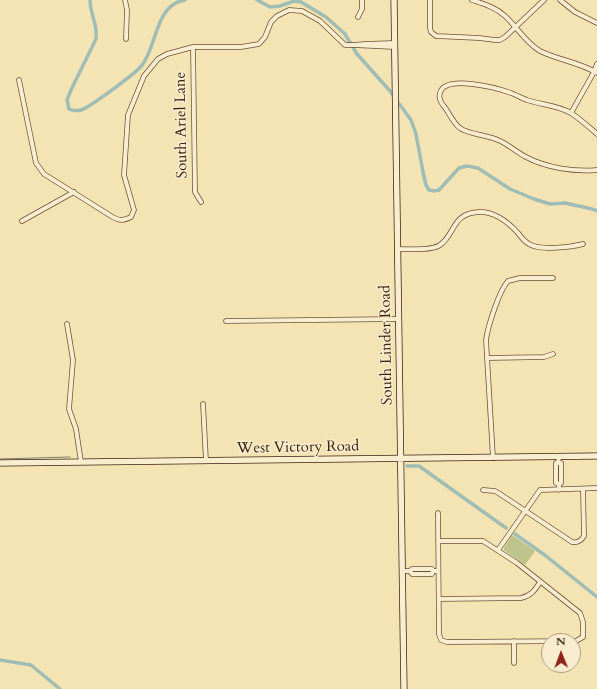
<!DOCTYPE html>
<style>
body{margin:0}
#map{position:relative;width:597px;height:689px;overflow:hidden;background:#f5e4b3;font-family:Cardo,serif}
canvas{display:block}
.north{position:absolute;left:541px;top:633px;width:40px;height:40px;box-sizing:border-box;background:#f8edce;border:1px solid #ad9b82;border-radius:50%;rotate:359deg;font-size:11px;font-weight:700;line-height:16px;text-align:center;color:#3d210f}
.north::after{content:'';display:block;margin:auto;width:14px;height:18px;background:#8f2418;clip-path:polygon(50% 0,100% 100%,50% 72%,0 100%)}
</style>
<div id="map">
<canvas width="597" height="689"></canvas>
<div class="north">N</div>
</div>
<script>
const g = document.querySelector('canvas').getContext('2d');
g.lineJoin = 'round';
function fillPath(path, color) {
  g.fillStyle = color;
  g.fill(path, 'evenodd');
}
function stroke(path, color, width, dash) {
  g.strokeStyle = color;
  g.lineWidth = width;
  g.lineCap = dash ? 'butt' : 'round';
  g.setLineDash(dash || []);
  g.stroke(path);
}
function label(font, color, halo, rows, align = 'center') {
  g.font = font + ' Cardo,serif';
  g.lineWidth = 3;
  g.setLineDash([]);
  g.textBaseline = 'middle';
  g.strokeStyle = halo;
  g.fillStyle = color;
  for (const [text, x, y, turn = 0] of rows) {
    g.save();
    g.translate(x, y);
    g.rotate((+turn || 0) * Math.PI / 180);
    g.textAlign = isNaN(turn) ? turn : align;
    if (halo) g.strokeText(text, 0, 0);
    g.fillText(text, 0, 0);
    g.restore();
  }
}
fillPath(new Path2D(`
 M512 535 535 551 525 565 504 550V548Z`), '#bcc48c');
stroke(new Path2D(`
 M0 459 70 457`), '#787f73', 1);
stroke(new Path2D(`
 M90 0C90 14 98 25 96 39L71 90 67 100 69 109C73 111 76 111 81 110 90 107 138 72 143 64 157 44 156 4 185 0
 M257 0 270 7 280 6 294 1 301 2 326 17 345 34 357 54 390 91 411 120 416 134 423 172 426 185 429 190 434 191 439 190 459 168 467 166 478 168 510 189 534 199 550 204 565 203 592 209 597 211
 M407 466H419L506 528
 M515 534 546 556 597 597
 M0 660 31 665 60 689`), '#9fbdb5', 3.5);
const street = new Path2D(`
 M125 0 127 10 126 39
 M430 0V28L431 32 436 36 479 38 495 40H500L505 37 544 0
 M472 0C484 4 495 7 505 16 517 27 526 43 540 51 558 60 579 62 597 73
 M560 0 575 12 597 23
 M358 17 362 9V0
 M395 43 365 44 354 45 395 47
 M193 47 195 192 201 202
 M19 80 36 163 44 174 111 216C119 221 123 221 131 217L134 210 124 175 128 115 144 76 158 59 167 54 193 47H241L259 44 265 37 271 22 277 16 289 10 302 11 320 21 345 45H354
 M571 113 594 72 597 64
 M597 134C589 127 580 119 571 113 557 105 542 105 527 100 522 98 516 95 511 93 497 88 445 74 440 93 438 99 442 104 446 109 450 115 454 124 460 128 467 134 487 135 498 140 508 144 516 152 526 157 547 168 574 172 597 170
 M22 221 74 192
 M397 249C407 249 432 251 440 245 456 234 451 213 480 212 496 212 508 222 518 233 521 237 525 242 529 244 540 251 571 247 583 244
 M226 321 398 319
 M67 324 73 360 69 409 76 429 81 462
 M487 358 544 357 553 354
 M203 404 206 461
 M559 457 558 463H561V483L559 484V490
 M493 458 486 340C488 326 499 291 508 281L520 278H553
 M558 463H556V483L559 484
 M483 490 495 491 500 494 572 542C578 543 581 541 584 536L583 489
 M438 513 439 634 441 640 447 642 576 641 583 637V622L580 613 517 563 483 541H438
 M498 550 540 490 597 488
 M402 571H410L412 569H432L433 571H438
 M410 571 412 574H432L433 571
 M439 599 521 598C531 596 535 590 540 582
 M514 641V663`);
const secondary = new Path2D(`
 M394 0 404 689
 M0 463 597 456`);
stroke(street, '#6b5238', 5.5);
stroke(secondary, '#3d210f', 7);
stroke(street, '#f8edce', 4);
stroke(secondary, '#f8edce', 5.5);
label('15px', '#3d210f', '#f8edce', [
 ["South Ariel Lane",182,125,-91],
 ["South Linder Road",387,345,-91],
 ["West Victory Road",298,448,-1]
]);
</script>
